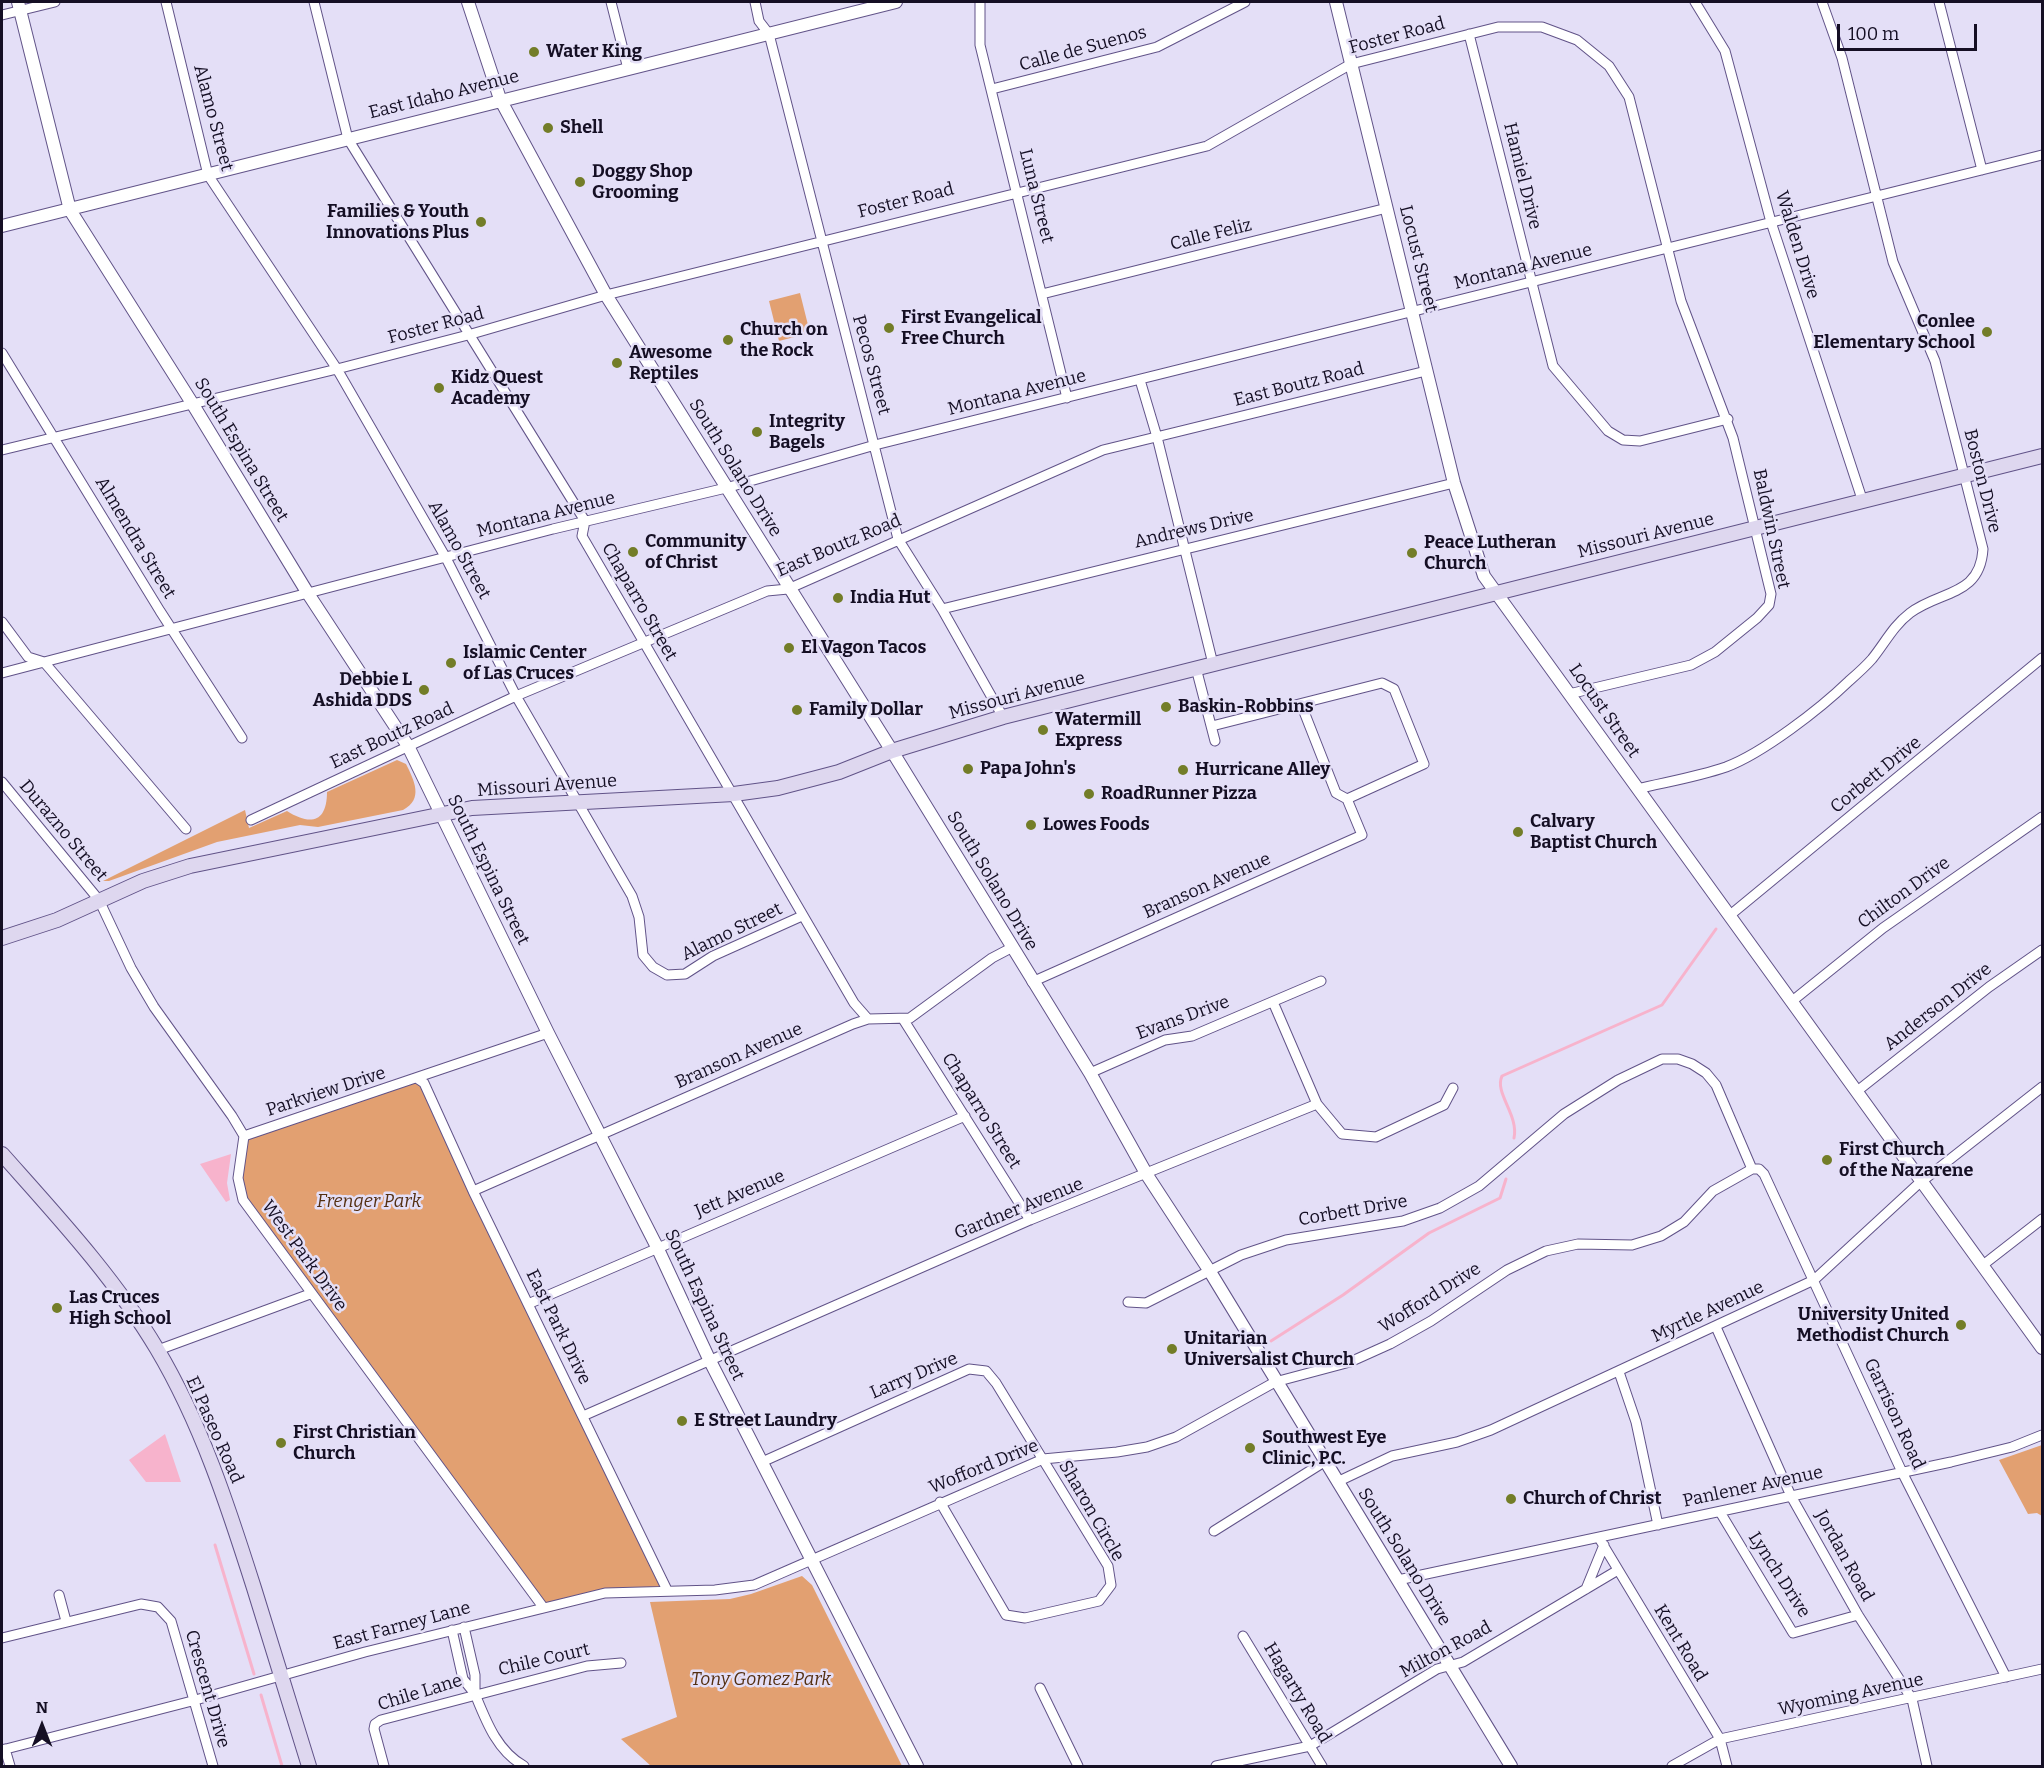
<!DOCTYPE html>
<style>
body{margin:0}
#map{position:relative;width:2044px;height:1768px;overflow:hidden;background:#e4dff7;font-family:Bitter,serif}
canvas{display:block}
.frame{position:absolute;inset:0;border:3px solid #150f24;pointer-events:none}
.north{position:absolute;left:12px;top:1696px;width:60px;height:60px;-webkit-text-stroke:4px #e4dff7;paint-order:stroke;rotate:0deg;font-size:16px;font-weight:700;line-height:24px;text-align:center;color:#150f24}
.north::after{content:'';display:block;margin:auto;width:21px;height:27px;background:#150f24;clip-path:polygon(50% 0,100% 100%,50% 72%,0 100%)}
.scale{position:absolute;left:1837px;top:24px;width:140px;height:27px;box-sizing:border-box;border:3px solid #150f24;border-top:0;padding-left:8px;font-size:18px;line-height:21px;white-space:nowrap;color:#150f24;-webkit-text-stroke:4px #e4dff7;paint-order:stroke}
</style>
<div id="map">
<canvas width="2044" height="1768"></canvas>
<div class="frame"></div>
<div class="north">N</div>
<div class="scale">100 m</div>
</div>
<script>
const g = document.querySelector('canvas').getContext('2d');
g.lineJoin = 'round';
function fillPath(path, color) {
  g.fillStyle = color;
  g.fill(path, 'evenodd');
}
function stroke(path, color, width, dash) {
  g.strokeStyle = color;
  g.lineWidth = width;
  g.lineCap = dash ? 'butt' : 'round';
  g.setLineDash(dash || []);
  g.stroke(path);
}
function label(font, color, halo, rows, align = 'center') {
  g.font = font + ' Bitter,serif';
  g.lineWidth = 5;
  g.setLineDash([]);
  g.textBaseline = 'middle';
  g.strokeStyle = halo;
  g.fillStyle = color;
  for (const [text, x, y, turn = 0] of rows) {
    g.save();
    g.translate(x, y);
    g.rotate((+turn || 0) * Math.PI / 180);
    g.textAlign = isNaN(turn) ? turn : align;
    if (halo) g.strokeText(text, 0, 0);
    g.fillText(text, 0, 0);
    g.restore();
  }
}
fillPath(new Path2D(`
 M800 293 810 333 779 341 769 301Z
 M397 760 406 764C414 780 424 799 403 810L318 827 300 825 217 842 109 881H103L245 810 249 828 287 811C309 825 327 824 327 792Z
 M418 1079 667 1590 605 1593 543 1607 239 1189 244 1136Z
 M2042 1445V1516L2037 1513 2028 1514 1999 1460Z
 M802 1576 812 1585 902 1766H651L621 1739 677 1717 650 1602 730 1599 751 1594Z`), '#e2a071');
fillPath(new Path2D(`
 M231 1154 227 1183 230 1200 226 1202 200 1164Z
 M165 1434 181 1482H146L129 1460Z`), '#f7b3cc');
stroke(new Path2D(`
 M1514 1138C1519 1115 1494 1093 1502 1076L1662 1005 1716 929
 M1271 1341 1343 1295 1429 1233 1500 1198 1506 1179
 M215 1545 254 1674
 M261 1695 282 1766`), '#f7b3cc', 3);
const minor = new Path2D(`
 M166 2 208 175 337 369 446 558 516 696 632 896 639 917 643 955 653 967 667 975 685 974 713 956 802 916
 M314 2 348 139 585 521 582 536 854 1003 868 1019
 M611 2 628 69
 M755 2 759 21 769 34 898 539 942 609 1003 717
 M980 2V45L1067 398
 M1695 2 1725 51 1771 222 1863 502
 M1939 2 1982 170
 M2 15 55 2
 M1469 34 1553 366 1608 431 1623 440 1640 441 1728 419
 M992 89 1157 47 1245 2
 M1042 294 1387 208
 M2 353 160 611 242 738
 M1140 380 1157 437 1213 664
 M2 450 337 369 468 335 606 295 1207 146 1351 64 1498 27H1542L1577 40 1609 66 1629 97 1681 301 1733 438 1771 594 1769 605 1757 618 1715 652 1691 665 1569 694
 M942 609 1454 483
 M2 622 28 657 44 662 186 829
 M1196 668 1215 741
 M2 673 553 529 726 488 875 445 2042 155
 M1301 704 1336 793 1347 799
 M2 782 99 900 131 968 154 1007 232 1116 244 1136 238 1178 243 1200 543 1607
 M1637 789C1666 782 1697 777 1726 767 1763 753 1820 709 1849 681 1857 674 1865 667 1872 659 1885 643 1893 626 1910 613 1940 590 1980 597 1983 549L1935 361 1893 262 1842 58 1822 2
 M251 820 516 696 767 591 788 589 1103 450 1426 371
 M1729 916 2042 658
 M1032 982 1362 835 1347 799 1424 764 1394 689 1382 683 1212 726
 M1273 1002 1317 1104
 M1791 1002 1883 928 2042 817
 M903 1019 1030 1220
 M1090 1073 1165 1040 1192 1036 1321 981
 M418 1079 424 1083 473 1191 667 1590
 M1856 1092 1989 987 2042 950
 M244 1136 548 1033
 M1752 1169H1759L1764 1174 1902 1472 2006 1677
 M473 1191 853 1024 868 1019 910 1018 992 958 1011 948
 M1983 1265 2042 1219
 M1128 1302 1146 1303 1241 1255 1286 1240 1403 1221 1440 1208 1479 1186 1564 1114 1618 1080 1662 1059H1678L1692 1064 1706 1073 1716 1085 1752 1169
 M528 1304 965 1116
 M1716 1327 1791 1496 1858 1615 1912 1699 1927 1766
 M158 1350 310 1294
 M1619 1372 1636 1422 1658 1525
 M583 1416 1030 1220 1317 1104 1342 1134 1376 1137 1444 1105 1453 1088
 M762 1462 969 1369 986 1371 996 1383 1108 1566 1111 1585 1099 1601 1025 1618 1006 1615 940 1502
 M1337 1482 1392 1456 1457 1442 1491 1430 1814 1280 1916 1186 2042 1087
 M1720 1512 1793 1633 1858 1615
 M1214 1531 1324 1462
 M1599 1538 1720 1739 1727 1766
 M1398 1580 1951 1462 2012 1447 2042 1435
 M1586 1589 1604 1545
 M59 1595 66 1621
 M452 1630 463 1679 475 1694V1675L464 1627
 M1243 1636 1322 1766
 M2 1638 141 1604 158 1607 171 1621 213 1766
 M1040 1688 1078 1766
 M475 1694C486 1721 497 1751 524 1766
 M5 1749 10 1766
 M2 1750 192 1701 365 1652 605 1593 715 1590 754 1585 1043 1459 1117 1452 1147 1447 1176 1437 1275 1382 1350 1362 1390 1344 1431 1321 1507 1270 1546 1251 1578 1244 1632 1245 1661 1236 1684 1222 1713 1191 1752 1169
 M384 1766 374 1729 375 1724 381 1720 587 1666 621 1663
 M1216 1766 1310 1746 1437 1669 1463 1662 1618 1570
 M1672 1766 1720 1739 2042 1669`);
const tertiary = new Path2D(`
 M18 2 70 210 192 403 307 592 408 746 548 1033 657 1247 709 1359 917 1766
 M468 2 500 99 606 295 892 751 1090 1073 1147 1175 1209 1270 1511 1766
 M1336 2 1454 483 1484 576 2042 1348
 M2 226 896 2`);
const secondary = new Path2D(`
 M2 938 57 920 143 881 190 866 472 808 734 794 778 788 839 772 892 751 1003 717 2042 456
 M2 1154C57 1216 114 1277 157 1349 201 1423 228 1506 254 1588 272 1648 291 1707 309 1766`);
stroke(minor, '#615388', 11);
stroke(tertiary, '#615388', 14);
stroke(secondary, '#615388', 16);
stroke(minor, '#fff', 9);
stroke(tertiary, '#fff', 12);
stroke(secondary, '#ded7ef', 14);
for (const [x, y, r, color] of [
 [534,52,6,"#737d28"],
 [548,128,6,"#737d28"],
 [580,182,6,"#737d28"],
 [481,222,6,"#737d28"],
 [889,328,6,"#737d28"],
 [1987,332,6,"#737d28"],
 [728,340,6,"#737d28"],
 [617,363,6,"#737d28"],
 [439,388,6,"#737d28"],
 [757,432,6,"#737d28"],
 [633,552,6,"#737d28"],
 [1412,553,6,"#737d28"],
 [838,598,6,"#737d28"],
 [789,648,6,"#737d28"],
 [451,663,6,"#737d28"],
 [424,690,6,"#737d28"],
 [1166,707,6,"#737d28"],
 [797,710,6,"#737d28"],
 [1043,730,6,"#737d28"],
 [968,769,6,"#737d28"],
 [1183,770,6,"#737d28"],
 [1089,794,6,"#737d28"],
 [1031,825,6,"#737d28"],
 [1518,832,6,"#737d28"],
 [1827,1160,6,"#737d28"],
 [57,1308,6,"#737d28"],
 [1961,1325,6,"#737d28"],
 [1172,1349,6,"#737d28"],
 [682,1421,6,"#737d28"],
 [281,1443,6,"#737d28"],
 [1250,1448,6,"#737d28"],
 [1511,1499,6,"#737d28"]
]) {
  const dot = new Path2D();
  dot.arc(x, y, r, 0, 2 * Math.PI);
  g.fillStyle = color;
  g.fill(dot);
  stroke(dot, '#e4dff7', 2);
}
label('18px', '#150f24', '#e4dff7', [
 ["Foster Road",1397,36,-15],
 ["Calle de Suenos",1083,49,-15],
 ["East Idaho Avenue",444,95,-14],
 ["Alamo Street",213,118,75],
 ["Hamiel Drive",1522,176,76],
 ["Luna Street",1036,196,76],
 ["Foster Road",906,201,-14],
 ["Calle Feliz",1211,235,-14],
 ["Walden Drive",1797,245,73],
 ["Locust Street",1418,259,76],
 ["Montana Avenue",1523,267,-14],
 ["Foster Road",436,326,-15],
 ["Pecos Street",871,365,75],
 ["East Boutz Road",1299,385,-14],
 ["Montana Avenue",1017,393,-14],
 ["South Espina Street",241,450,59],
 ["South Solano Drive",735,468,58],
 ["Boston Drive",1982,481,76],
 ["Montana Avenue",546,515,-14],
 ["Andrews Drive",1194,529,-13],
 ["Baldwin Street",1771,529,78],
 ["Missouri Avenue",1646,536,-14],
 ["Almendra Street",135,538,59],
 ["East Boutz Road",839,546,-23],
 ["Alamo Street",459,550,61],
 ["Chaparro Street",639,602,60],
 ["Missouri Avenue",1017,696,-15],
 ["Locust Street",1604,711,55],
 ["East Boutz Road",392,736,-25],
 ["Corbett Drive",1876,775,-39],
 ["Missouri Avenue",547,786,-4],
 ["Durazno Street",63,831,50],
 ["South Espina Street",488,870,64],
 ["South Solano Drive",992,881,59],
 ["Branson Avenue",1207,886,-24],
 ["Chilton Drive",1904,893,-36],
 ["Alamo Street",732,932,-26],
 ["Anderson Drive",1938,1007,-38],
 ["Evans Drive",1183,1018,-20],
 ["Branson Avenue",739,1056,-24],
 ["Parkview Drive",326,1092,-18],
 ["Chaparro Street",981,1111,58],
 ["Jett Avenue",740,1194,-23],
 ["Gardner Avenue",1019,1209,-22],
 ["Corbett Drive",1353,1211,-10],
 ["West Park Drive",304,1256,54],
 ["Wofford Drive",1430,1298,-32],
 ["South Espina Street",704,1305,65],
 ["Myrtle Avenue",1708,1312,-25],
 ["East Park Drive",558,1327,64],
 ["Larry Drive",914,1376,-23],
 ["Garrison Road",1894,1414,65],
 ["El Paseo Road",214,1430,66],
 ["Wofford Drive",984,1467,-22],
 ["Panlener Avenue",1753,1487,-12],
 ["Sharon Circle",1091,1511,60],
 ["Jordan Road",1844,1556,61],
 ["South Solano Drive",1404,1557,58],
 ["Lynch Drive",1779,1575,57],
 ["East Farney Lane",402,1626,-15],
 ["Kent Road",1680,1643,59],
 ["Milton Road",1446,1650,-28],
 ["Chile Court",544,1660,-13],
 ["Crescent Drive",207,1689,74],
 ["Chile Lane",420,1693,-17],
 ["Hagarty Road",1297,1693,59],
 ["Wyoming Avenue",1851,1695,-12]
]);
label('bold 18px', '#150f24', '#e4dff7', [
 ["Water King",546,52],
 ["Shell",560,128],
 ["Doggy Shop",592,172],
 ["Grooming",592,193],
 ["Families & Youth",469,212,"right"],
 ["Innovations Plus",469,233,"right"],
 ["First Evangelical",901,318],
 ["Free Church",901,339],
 ["Conlee",1975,322,"right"],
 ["Elementary School",1975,343,"right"],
 ["Church on",740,330],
 ["the Rock",740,351],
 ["Awesome",629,353],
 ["Reptiles",629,374],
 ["Kidz Quest",451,378],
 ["Academy",451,399],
 ["Integrity",769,422],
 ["Bagels",769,443],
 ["Community",645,542],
 ["of Christ",645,563],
 ["Peace Lutheran",1424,543],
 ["Church",1424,564],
 ["India Hut",850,598],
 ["El Vagon Tacos",801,648],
 ["Islamic Center",463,653],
 ["of Las Cruces",463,674],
 ["Debbie L",412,680,"right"],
 ["Ashida DDS",412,701,"right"],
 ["Baskin-Robbins",1178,707],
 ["Family Dollar",809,710],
 ["Watermill",1055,720],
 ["Express",1055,741],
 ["Papa John's",980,769],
 ["Hurricane Alley",1195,770],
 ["RoadRunner Pizza",1101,794],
 ["Calvary",1530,822],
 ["Baptist Church",1530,843],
 ["Lowes Foods",1043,825],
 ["First Church",1839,1150],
 ["of the Nazarene",1839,1171],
 ["Las Cruces",69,1298],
 ["High School",69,1319],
 ["University United",1949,1315,"right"],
 ["Methodist Church",1949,1336,"right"],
 ["Unitarian",1184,1339],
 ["Universalist Church",1184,1360],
 ["E Street Laundry",694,1421],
 ["First Christian",293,1433],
 ["Church",293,1454],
 ["Southwest Eye",1262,1438],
 ["Clinic, P.C.",1262,1459],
 ["Church of Christ",1523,1499]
], 'left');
label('italic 18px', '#542f12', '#e4dff7', [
 ["Frenger Park",369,1202],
 ["Tony Gomez Park",761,1680]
]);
</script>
